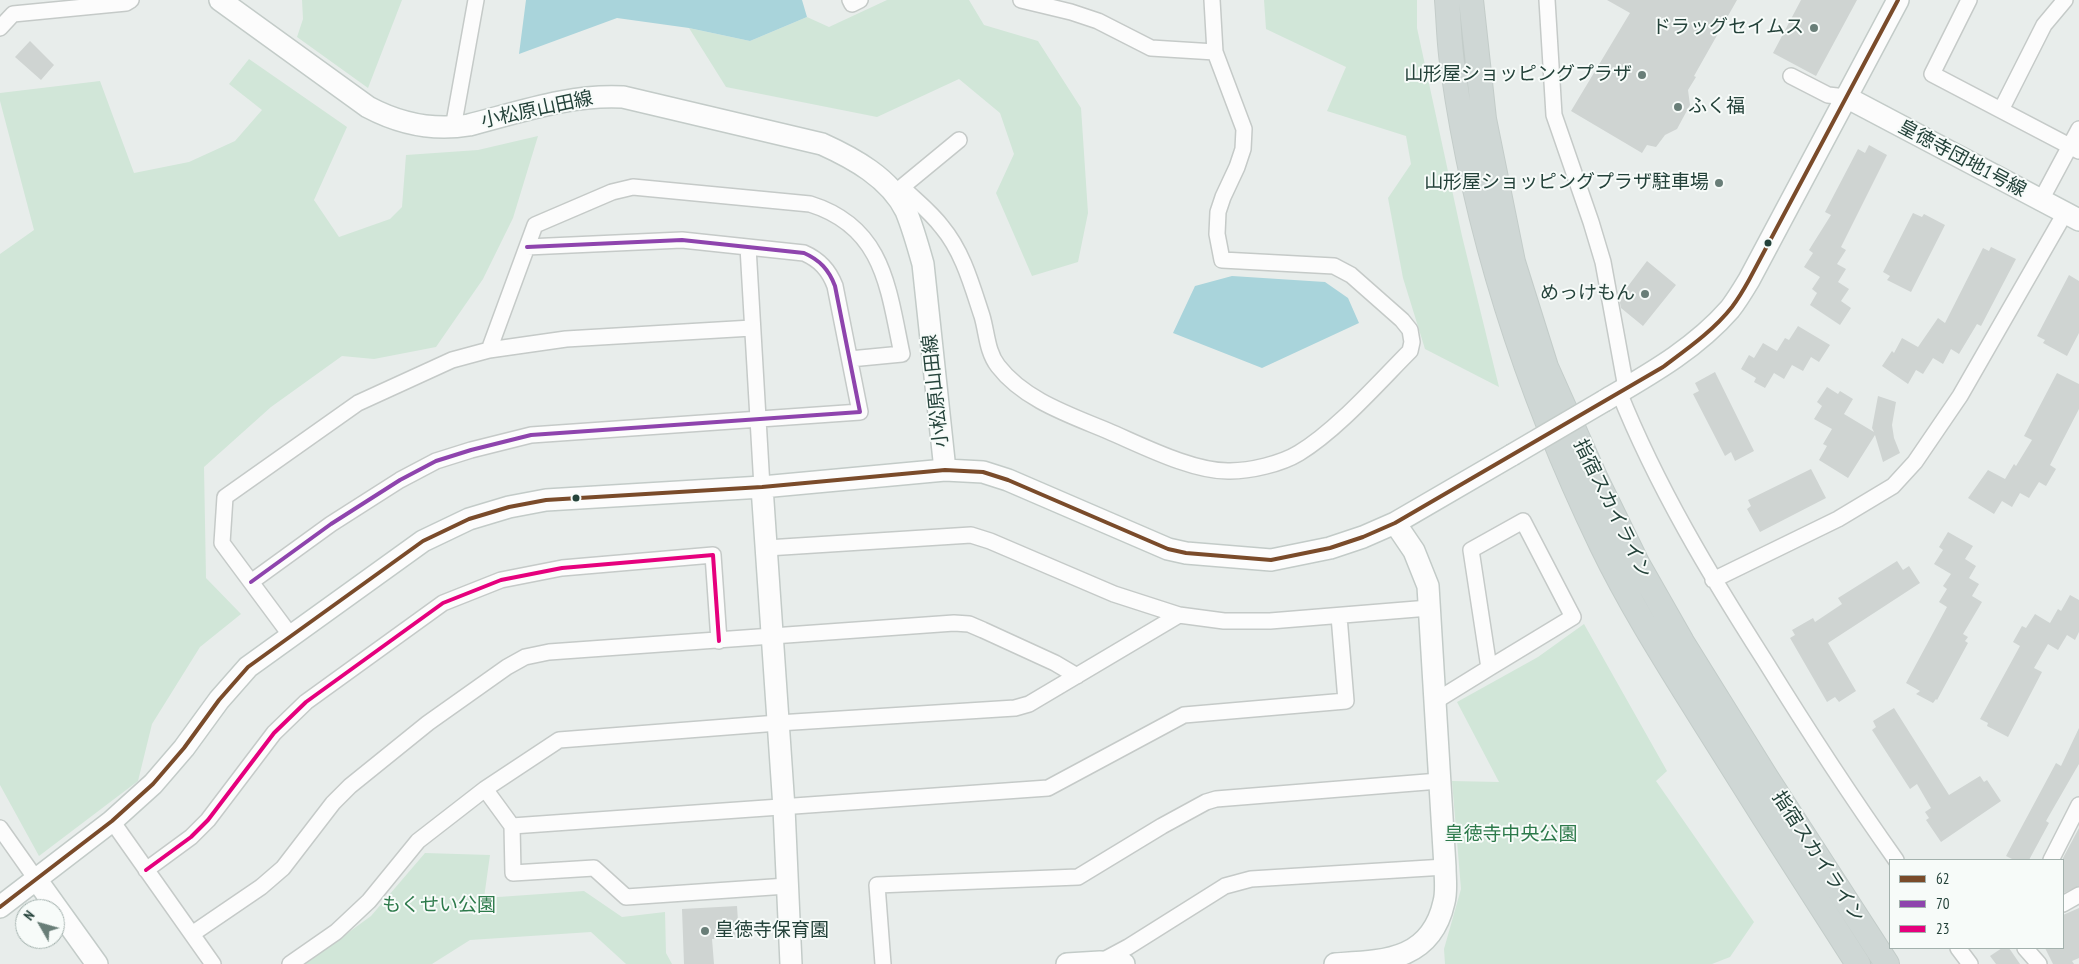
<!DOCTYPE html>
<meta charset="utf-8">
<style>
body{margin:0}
#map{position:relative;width:2079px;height:964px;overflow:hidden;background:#e8edeb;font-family:"PT Sans Narrow",sans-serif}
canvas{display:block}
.legend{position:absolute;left:1889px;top:859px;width:175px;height:90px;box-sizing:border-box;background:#f7fbf9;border:1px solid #a3b1ad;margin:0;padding:6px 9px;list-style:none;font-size:15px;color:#24423a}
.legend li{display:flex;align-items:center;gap:10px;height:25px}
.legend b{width:25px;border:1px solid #a3b1ad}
.north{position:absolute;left:15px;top:899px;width:50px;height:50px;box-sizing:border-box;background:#f7fbf9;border:1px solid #a3b1ad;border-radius:50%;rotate:308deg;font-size:14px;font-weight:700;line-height:20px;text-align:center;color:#24423a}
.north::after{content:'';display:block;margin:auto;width:18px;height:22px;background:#697e78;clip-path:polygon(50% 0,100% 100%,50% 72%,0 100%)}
</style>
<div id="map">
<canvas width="2079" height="964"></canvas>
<ul class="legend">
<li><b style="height:6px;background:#7a4b2a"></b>62</li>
<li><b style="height:6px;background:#8e44ad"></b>70</li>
<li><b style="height:6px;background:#e5007d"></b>23</li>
</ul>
<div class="north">N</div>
</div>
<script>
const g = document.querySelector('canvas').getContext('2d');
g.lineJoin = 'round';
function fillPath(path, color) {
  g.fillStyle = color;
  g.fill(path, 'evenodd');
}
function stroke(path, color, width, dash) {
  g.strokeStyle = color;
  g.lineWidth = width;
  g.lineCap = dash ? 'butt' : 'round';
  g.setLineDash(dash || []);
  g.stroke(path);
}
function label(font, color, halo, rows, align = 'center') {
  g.font = font + ' "PT Sans Narrow","Noto Sans JP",sans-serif';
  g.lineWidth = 4;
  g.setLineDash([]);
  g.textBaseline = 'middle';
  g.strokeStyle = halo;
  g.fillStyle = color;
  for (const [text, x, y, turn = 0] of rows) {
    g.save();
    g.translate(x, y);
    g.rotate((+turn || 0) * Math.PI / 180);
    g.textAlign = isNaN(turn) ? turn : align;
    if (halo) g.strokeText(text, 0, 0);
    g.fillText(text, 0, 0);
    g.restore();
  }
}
fillPath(new Path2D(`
 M302 0H402L368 88 297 37 303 19Z
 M887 0H969L984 25 1038 41 1081 108 1088 213 1078 262 1032 276 996 193 1014 154 1000 113 959 79 877 117 726 87 689 28 750 41 807 17 829 27Z
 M1264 0H1417V28L1462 236 1499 387 1425 349 1403 278 1388 198 1411 164 1406 136 1327 111 1346 67 1266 29Z
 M249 59 347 127 314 200 339 237 390 219 402 207 406 155 478 150 538 136 513 218 483 279 436 347 374 359 342 356 271 407 204 467 206 578 241 614 200 647 152 724 138 781 39 856 0 785V254L34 230 0 101V93L100 81 134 173 189 162 235 141 262 110 229 84Z
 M1584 624 1667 771 1656 781 1754 922 1730 957 1712 964H1445L1444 949 1461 889 1452 781 1499 782 1457 702 1538 657Z
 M425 853 490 855 484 898 584 891 622 917 665 912 666 953 672 964H626L591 932 470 940 432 964H305L371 916Z`), '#d1e6d8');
fillPath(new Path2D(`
 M526 0H802L807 17 750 41 689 28 617 18 519 54Z
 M1232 276 1325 282 1348 298 1359 323 1262 368 1173 333 1195 286Z`), '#a9d4db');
fillPath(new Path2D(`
 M1607 0H1737L1694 76 1696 77 1688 90 1690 105 1677 129 1665 135 1656 147 1647 145 1642 153 1571 111 1630 13Z
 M1801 0H1857L1816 76 1773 53Z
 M30 41 54 65 41 80 15 57Z
 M1869 145 1887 155 1841 247 1846 250 1837 264 1846 269 1838 282 1849 289 1841 301 1851 308 1840 325 1810 305 1817 293 1812 289 1820 277 1804 267 1813 253 1809 250 1831 215 1825 212 1858 149 1865 153Z
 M1913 213 1922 217 1924 214 1945 225 1911 292 1887 280 1890 276 1883 272Z
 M1991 247 2016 259 1981 326 1977 324 1959 354 1951 349 1943 364 1933 358 1923 374 1916 370 1908 384 1882 366 1892 351 1894 353 1902 338 1918 347 1938 318 1945 323 1983 248 1989 251Z
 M1647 261 1676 285 1643 326 1621 308 1619 298Z
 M2069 275 2079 281V333L2067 356 2043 343 2045 340 2037 336Z
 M1798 326 1830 345 1819 362 1811 357 1803 371 1792 365 1784 379 1774 373 1765 388 1754 382 1756 378 1741 369 1749 355 1754 358 1763 343 1777 351 1785 338 1789 340Z
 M1715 372 1754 451 1735 461 1731 452 1725 456 1693 394 1699 391 1695 383Z
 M2057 373 2079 384V409L2050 465 2056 469 2046 486 2039 482 2029 498 2020 493 2012 507 2002 501 1994 514 1968 498 1988 470 2005 479 2014 464 2016 466 2032 440 2024 436Z
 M1827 387 1838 394 1840 391 1853 399 1844 414 1874 432 1872 428 1878 396 1896 402 1892 425 1894 438 1900 453 1883 462 1875 435 1848 478 1819 460 1827 446 1823 444 1832 429 1814 419 1822 406 1817 402Z
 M1811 469 1826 498 1760 532 1747 509 1751 506 1748 500Z
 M1948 532 1973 546 1965 559 1976 566 1969 578 1979 584 1972 596 1982 602 1963 634 1968 637 1965 641 1968 643 1937 700 1936 699 1933 703 1916 694 1920 691 1906 683 1947 607 1939 602 1947 589 1943 586 1951 574 1934 564 1943 550 1939 547Z
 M1897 561 1903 570 1909 566 1920 583 1828 643 1856 691 1839 702 1835 697 1827 702 1790 638 1795 635 1792 630 1813 618 1815 622 1842 604 1838 598Z
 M2070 595 2079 600V632L2075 640 2067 635 2058 650 2048 644 2034 668 2042 672 2008 737 1987 726 1988 723 1980 719 2020 646 2013 642 2022 626 2026 628 2035 614 2050 623 2058 609 2061 611Z
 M1894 708 1949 795 1980 776 1984 782 1987 780 2001 801 1941 842 1926 820 1929 818 1925 812 1931 808 1917 784 1910 789 1872 730 1876 727 1873 721Z
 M2079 728V764L2076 769 2046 821 2049 823 2029 860H2014L2006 856 2056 763 2061 766Z
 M2079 828V886L2064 893 2063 858Z
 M737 906 739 937 712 939 714 964H684L682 909Z
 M2079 908V958L2072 961 2074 964H2053L2045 948H2063V915Z
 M2002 948H2009L2020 964H1996L1990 956Z`), '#cfd4d2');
const street = new Path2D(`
 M850 0 852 4 860 0
 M1021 0 1071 12 1098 21 1151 48 1215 52
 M1547 0 1554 115 1591 222 1603 262 1626 388
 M1969 0 1932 74 2079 151
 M0 28 13 14 126 3 131 0
 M1791 76 1828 95 1846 97
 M2001 110 2044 25 2065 0
 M453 128 476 0
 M902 187C915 200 931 212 942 227 963 252 972 286 982 316 987 333 987 352 998 366 1024 400 1070 415 1108 431 1141 445 1193 472 1230 471 1250 471 1281 464 1299 453 1337 430 1378 383 1410 351L1412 342 1410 330 1402 320 1351 275 1334 266 1222 260 1217 234 1218 212 1223 197 1237 167 1243 149 1244 129 1215 52 1212 0
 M893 192 902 187 959 140
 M2041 200 2079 129
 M748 247 762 487
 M489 350 535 225 612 192 633 187 810 204C884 227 888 288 902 354L850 359
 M1619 392C1657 487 1710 575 1765 661 1807 729 1850 795 1896 860
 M767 548 971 535 990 541 1114 594 1179 615 1224 621H1270L1429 608
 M1713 580 1838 519 1893 486 1915 462 1960 396 2065 213
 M251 582 331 524 400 480 436 461 471 450 531 435 860 412 835 286C829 270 820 260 804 253L682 240 527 247
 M291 636 222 543 225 497 358 403 452 360 489 350 566 339 752 328
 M1434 702 1489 668 1471 550 1523 521 1573 617 1489 668
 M485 789 512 826 1048 788 1184 715 1346 701 1339 616
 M112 821 213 964
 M512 826 513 873 594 868 626 897 787 886
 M0 828 36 879
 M2051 860 2079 805
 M146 870 191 837 208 820 274 733 306 702 443 603 501 580 562 568 713 555 719 641
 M2063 904 2079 895
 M192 934 261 887 283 868 333 803 350 786 428 723 507 667 525 657 549 652 954 623 969 624 983 630 1055 663 1077 676
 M1958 948 1970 964
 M2025 948 2039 964
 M1100 962 1128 947 1225 886 1251 879 1445 867
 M290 964 336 932 369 901 418 841 485 789 559 740 778 723 1015 708 1029 704 1179 615
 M883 964 877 885 1078 877 1162 826 1206 802 1216 799 1439 781`);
const secondary = new Path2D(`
 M220 0 368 107C400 124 433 131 469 125 520 112 571 94 623 97L822 144C853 158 890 178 906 211 913 228 918 246 923 264L945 470
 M1846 97 2079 220
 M1604 401C1650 374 1695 349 1730 309 1737 300 1743 290 1749 280L1898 0
 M762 487 784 808 791 964
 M36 879 97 964
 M0 907 112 821 153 784 184 748 219 700 248 667 423 541 469 519 509 507 546 500 762 487 945 470 983 472 1008 480 1168 549 1186 553 1271 560 1330 548 1363 537 1395 523 1512 455
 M1067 964 1100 962 1124 964
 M1335 964C1384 961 1431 961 1444 902 1447 891 1445 878 1445 867L1428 586 1414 551 1395 523`);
const primary = new Path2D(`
 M1447 0C1449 23 1449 46 1453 69 1476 235 1529 395 1602 546 1632 608 1670 667 1706 725 1756 805 1807 885 1858 964
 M1471 0 1484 119 1513 262 1546 367 1596 479 1637 563 1682 642 1766 777 1887 964`);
stroke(street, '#c5cac8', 18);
stroke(secondary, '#c3cbc8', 24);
stroke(primary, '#c3ccc9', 26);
stroke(street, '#fcfcfc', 15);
stroke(secondary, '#fcfcfc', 21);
stroke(primary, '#cfd7d5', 24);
const secondaryBridge = new Path2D(`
 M1512 455 1604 401`);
stroke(secondaryBridge, '#c3cbc8', 24, []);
stroke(secondaryBridge, '#fcfcfc', 21);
stroke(new Path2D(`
 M0 907 112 821 153 784 184 748 219 700 248 667 423 541 469 519 509 507 546 500 762 487 945 470 983 472 1008 480 1168 549 1186 553 1271 560 1330 548 1363 537 1395 523 1663 367C1687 349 1713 331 1732 307 1738 299 1744 289 1749 280L1898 0`), '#7a4b2a', 4);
stroke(new Path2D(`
 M251 582 331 524 400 480 436 461 471 450 531 435 860 412 835 286C829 270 820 260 804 253L682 240 527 247`), '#8e44ad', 4);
stroke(new Path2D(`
 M146 870 191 837 208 820 274 733 306 702 443 603 501 580 562 568 713 555 719 641`), '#e5007d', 4);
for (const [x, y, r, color] of [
 [1814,28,5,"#697e78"],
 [1642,75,5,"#697e78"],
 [1678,107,5,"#697e78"],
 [1719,183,5,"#697e78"],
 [1768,243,4.5,"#24423a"],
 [1645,294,5,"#697e78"],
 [576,498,4.5,"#24423a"],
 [705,931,5,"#697e78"]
]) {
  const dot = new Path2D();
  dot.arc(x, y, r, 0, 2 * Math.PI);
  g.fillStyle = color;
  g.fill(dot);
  stroke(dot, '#f7fbf9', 2);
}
label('19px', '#24423a', '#f7fbf9', [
 ["ドラッグセイムス",1804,28],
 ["山形屋ショッピングプラザ",1632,75],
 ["ふく福",1688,107,"left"],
 ["山形屋ショッピングプラザ駐車場",1709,183],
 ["めっけもん",1635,294],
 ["皇徳寺保育園",715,931,"left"]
], 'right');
label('19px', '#24423a', '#f7fbf9', [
 ["小松原山田線",537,110,-12],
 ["皇徳寺団地1号線",1962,159,28],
 ["小松原山田線",936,391,-96],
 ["指宿スカイライン",1612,509,64],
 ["指宿スカイライン",1818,857,57]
]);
label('19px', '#2d7a4b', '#f7fbf9', [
 ["皇徳寺中央公園",1511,835],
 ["もくせい公園",439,906]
]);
</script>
